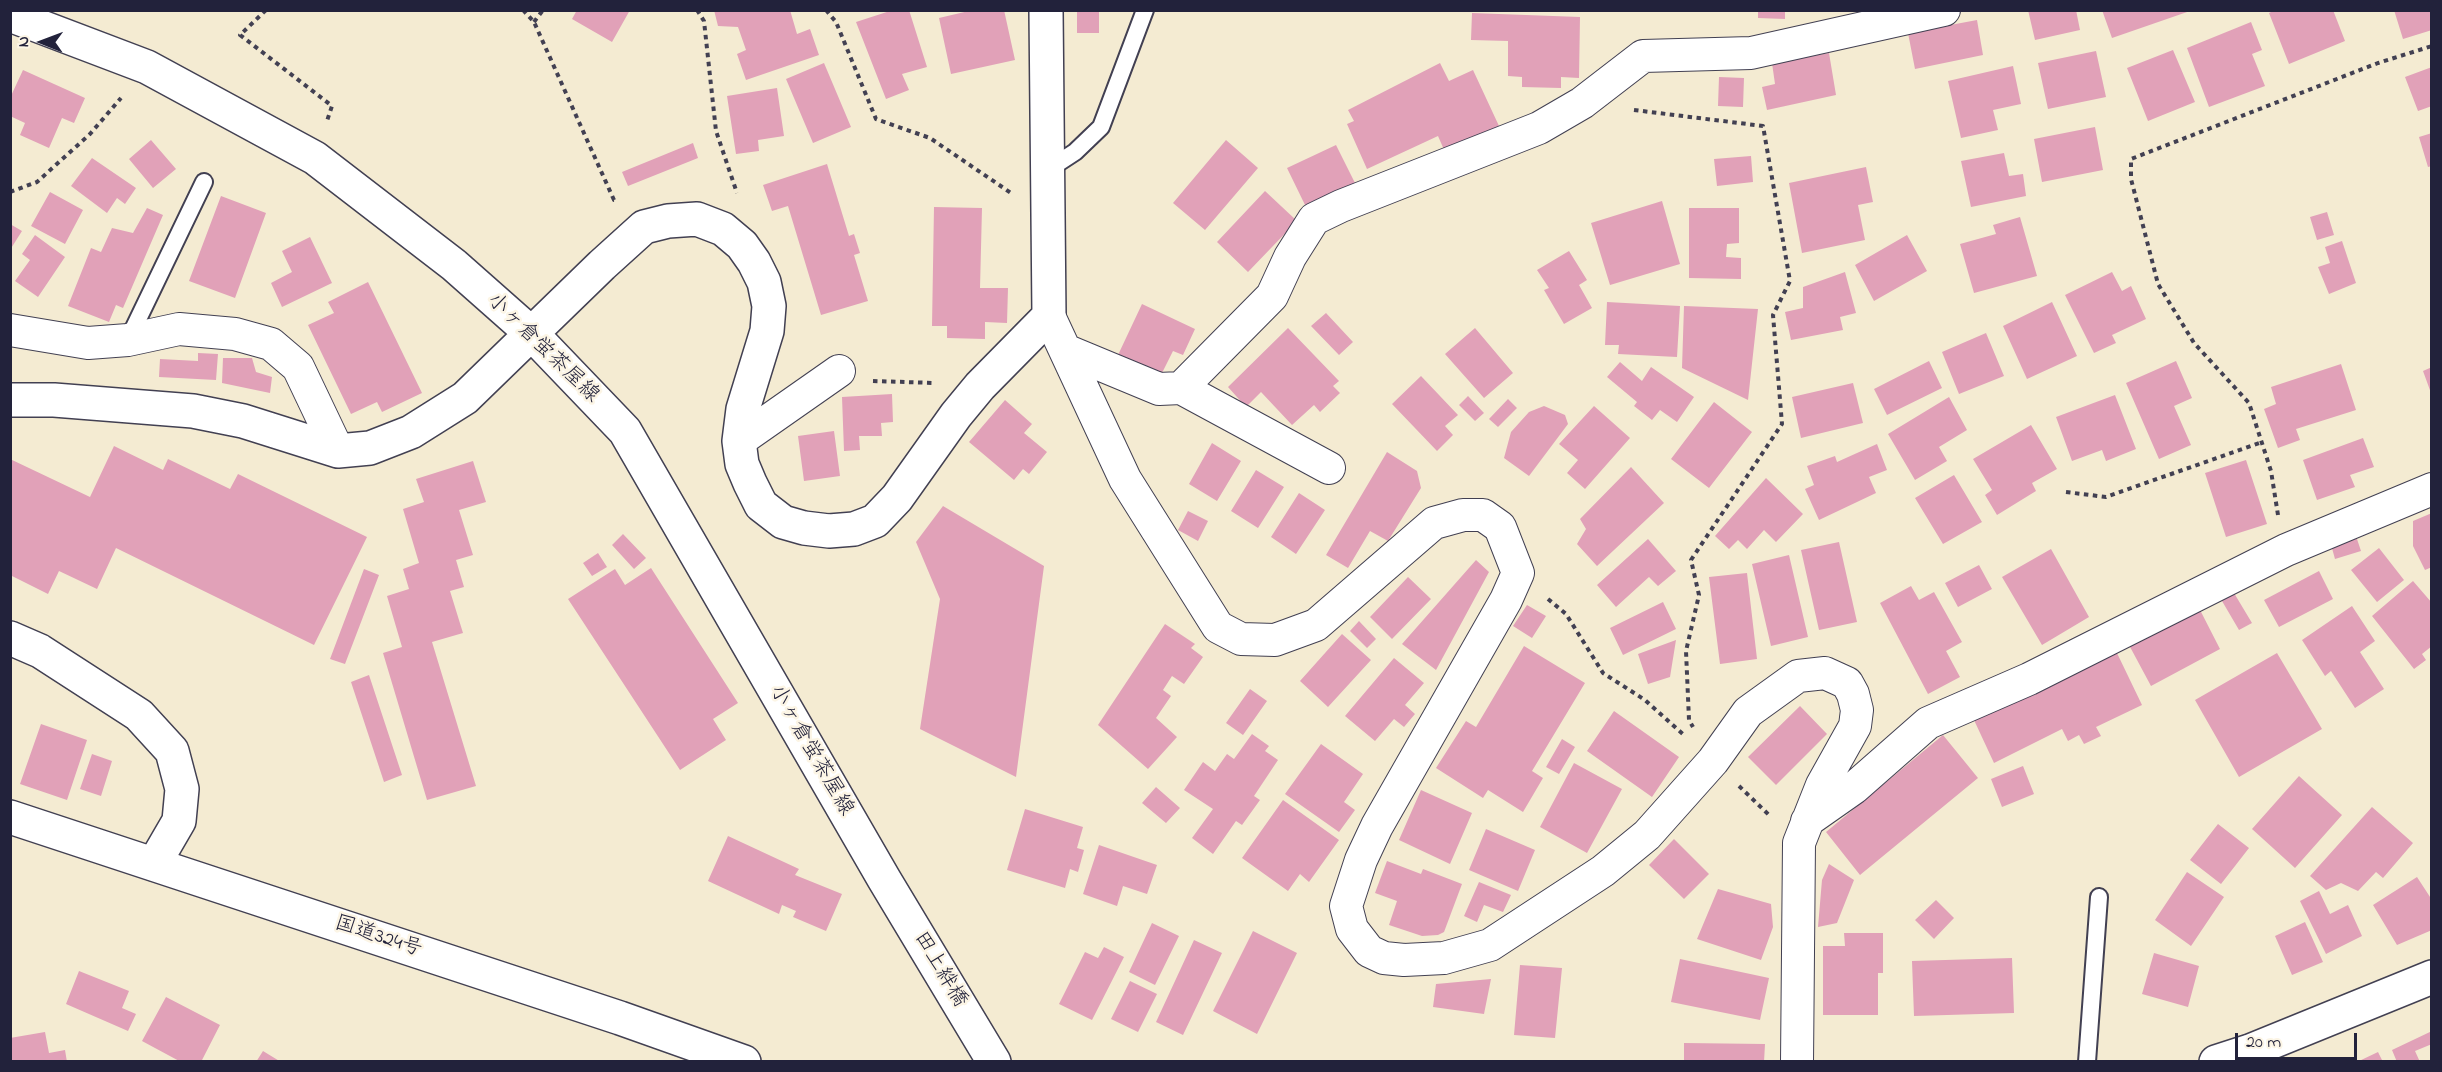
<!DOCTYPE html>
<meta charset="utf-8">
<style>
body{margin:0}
#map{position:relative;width:2442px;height:1072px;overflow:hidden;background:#f4ebd2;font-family:"Indie Flower",sans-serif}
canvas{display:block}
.frame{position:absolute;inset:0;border:12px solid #22223b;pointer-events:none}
.north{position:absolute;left:12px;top:12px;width:60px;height:60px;-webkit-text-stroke:4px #fcf5e5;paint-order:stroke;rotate:271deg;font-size:16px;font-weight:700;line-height:24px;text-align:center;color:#22223b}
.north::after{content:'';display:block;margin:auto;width:21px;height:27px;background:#22223b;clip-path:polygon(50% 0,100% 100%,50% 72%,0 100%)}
.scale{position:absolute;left:2235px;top:1033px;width:122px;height:27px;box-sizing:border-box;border:3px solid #22223b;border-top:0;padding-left:8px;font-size:18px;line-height:21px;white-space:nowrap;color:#22223b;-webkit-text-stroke:4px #fcf5e5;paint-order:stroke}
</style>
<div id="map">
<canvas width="2442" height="1072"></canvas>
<div class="frame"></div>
<div class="north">N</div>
<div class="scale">20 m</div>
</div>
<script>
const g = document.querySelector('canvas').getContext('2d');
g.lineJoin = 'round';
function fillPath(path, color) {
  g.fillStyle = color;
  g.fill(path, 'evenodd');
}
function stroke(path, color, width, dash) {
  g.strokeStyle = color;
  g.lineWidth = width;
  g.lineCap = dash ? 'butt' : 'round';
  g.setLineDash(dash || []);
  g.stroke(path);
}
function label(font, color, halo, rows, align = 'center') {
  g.font = font + ' "Indie Flower","Klee One",sans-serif';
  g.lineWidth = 5;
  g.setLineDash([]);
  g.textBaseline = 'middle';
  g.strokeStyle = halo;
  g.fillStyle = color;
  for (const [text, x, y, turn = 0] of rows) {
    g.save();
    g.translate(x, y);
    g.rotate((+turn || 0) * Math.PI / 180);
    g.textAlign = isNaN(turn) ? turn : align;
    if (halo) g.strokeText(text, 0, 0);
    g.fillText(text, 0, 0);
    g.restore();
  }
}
fillPath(new Path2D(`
 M577 10H630L612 42 572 19Z
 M714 10H790L797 34 810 29 819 55 746 80 737 54 746 50 738 27 718 26Z
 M893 10H909L927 67 902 74 909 90 886 99 856 22Z
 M973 10H1004L1015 60 951 74 939 18Z
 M1077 10H1099V33H1077Z
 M1758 10H1785V19L1758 18Z
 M2028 10H2076L2080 30 2035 40Z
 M2102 10H2190V11L2112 38Z
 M2275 10H2333L2345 41 2289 64 2269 13Z
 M2394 10H2432V30L2403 39Z
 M1472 13 1580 17 1579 78 1561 77V88L1522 87V77L1508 76V41L1471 40Z
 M1977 20 1983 55 1915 69 1908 33Z
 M2251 22 2262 50 2252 54 2265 86 2209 107 2187 48Z
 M2173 50 2195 102 2148 121 2127 68Z
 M2096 51 2106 97 2048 109 2038 63Z
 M1829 53 1836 95 1767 110 1762 87 1775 84 1772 63Z
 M824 63 851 127 813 143 786 79Z
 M1440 63 1449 81 1473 70 1499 126 1445 152 1438 136 1367 169 1347 124 1354 121 1348 110Z
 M2013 66 2021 104 1993 110 1998 130 1961 138 1948 81Z
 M2432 67V106L2418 111 2405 77Z
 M23 70 85 98 74 123 62 118 49 148 20 135 25 123 10 116V98Z
 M1719 77 1744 78 1743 107 1718 106Z
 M777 88 784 136 758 140 759 151 736 154 727 96Z
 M2095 127 2103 170 2042 182 2034 139Z
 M2432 133V166L2428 167 2419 137Z
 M151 140 176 169 153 188 129 159Z
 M1226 140 1258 168 1205 230 1173 203Z
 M693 143 698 158 628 186 622 172Z
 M1336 145 1355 183 1306 207 1287 168Z
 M2004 153 2009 176 2023 174 2026 196 1971 207 1961 161Z
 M1751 156 1753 182 1717 186 1714 159Z
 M92 158 136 188 125 204 117 198 107 213 71 186Z
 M827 164 849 236 854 234 860 253 854 255 868 301 821 315 788 206 772 211 763 185Z
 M1866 167 1873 202 1858 205 1865 240 1802 253 1789 183Z
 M1265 191 1297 221 1248 272 1217 242Z
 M50 192 83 210 65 244 31 226Z
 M221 196 266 213 235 298 189 281Z
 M1662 201 1680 264 1610 285 1591 223Z
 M934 207 982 208 980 288H1008L1007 323 985 322V339L947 338V326H932Z
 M147 208 163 215 123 308 116 305 109 322 68 306 91 248 101 252 112 228 133 233Z
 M1689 208H1739V243L1727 244 1726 257 1741 258V279L1689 278Z
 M2327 212 2334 235 2317 240 2310 217Z
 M2020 217 2037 276 1974 293 1960 244 1996 234 1993 225Z
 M10 224 22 231 10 250Z
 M35 235 65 257 38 297 15 281 30 260 22 254Z
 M1907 235 1927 271 1874 301 1855 265Z
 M310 237 332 283 282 307 271 283 292 272 282 251Z
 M2342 241 2356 283 2329 294 2318 267 2330 263 2325 247Z
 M1569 251 1587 280 1579 285 1592 308 1564 324 1544 290 1549 288 1537 270Z
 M1845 272 1856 313 1840 317 1843 330 1791 340 1785 312 1803 308V287Z
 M2112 272 2122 291 2131 286 2146 319 2112 335 2116 343 2094 353 2065 295Z
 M368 282 422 393 382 412 377 402 351 414 308 325 334 313 328 302Z
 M1607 302 1680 306 1677 357 1618 354 1619 345H1605Z
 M2052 302 2077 356 2027 379 2003 326Z
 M1142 304 1195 329 1183 355 1173 351 1161 375 1118 355Z
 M1684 306 1758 309 1748 400 1682 368Z
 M1326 313 1353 342 1339 355 1311 326Z
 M1288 328 1339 381 1333 386 1340 393 1320 412 1314 405 1292 425 1261 392 1246 407 1228 387Z
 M1475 328 1513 373 1484 398 1445 354Z
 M1986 333 2004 376 1959 394 1942 352Z
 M198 353 218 354 216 380 159 377 160 359 198 361Z
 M223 358H252L256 372 272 377 270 393 222 383Z
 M1929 361 1942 388 1887 415 1874 389Z
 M2176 361 2192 398 2174 406 2191 445 2159 459 2126 383Z
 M1620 362 1642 381 1651 367 1694 397 1677 422 1660 410 1652 420 1634 406 1637 402 1607 377Z
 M2341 364 2356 410 2296 429 2300 440 2278 448 2264 409 2276 404 2271 387Z
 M2432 367V393H2431L2423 371Z
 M1421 376 1458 415 1445 426 1453 435 1437 451 1392 404Z
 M1853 383 1863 423 1801 438 1792 397Z
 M892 394 893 422 881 423 882 436H859L860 450 844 451 842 397Z
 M2115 395 2136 449 2106 461 2102 450 2072 461 2056 417Z
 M1468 396 1484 413 1475 421 1459 405Z
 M1949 397 1967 430 1939 447 1947 461 1915 480 1888 434Z
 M1508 399 1517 408 1498 427 1489 419Z
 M1005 400 1032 424 1024 433 1047 452 1029 474 1023 469 1014 480 969 442Z
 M1714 402 1752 432 1709 488 1671 459Z
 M1544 406 1565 415 1568 424 1529 476 1504 458 1511 432 1529 412Z
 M1594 406 1630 438 1585 489 1567 473 1578 460 1559 444Z
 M2031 425 2057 469 2032 483 2036 491 1997 515 1985 495 1992 490 1973 459Z
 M834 431 840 476 804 481 798 436Z
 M2363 438 2374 467 2350 475 2355 487 2317 500 2303 460Z
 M1212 443 1241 461 1217 501 1189 484Z
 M1877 444 1887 470 1869 477 1876 493 1819 520 1805 489 1814 485 1807 466 1835 456 1837 462Z
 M114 446 163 470 168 459 230 489 238 474 367 537 314 645 116 548 97 589 59 571 48 594 10 575V459L90 497Z
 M1387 452 1417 471 1421 488 1388 541 1370 531 1348 568 1326 555Z
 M2246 460 2267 524 2226 537 2205 473Z
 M473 461 486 502 459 510 473 555 456 560 464 587 450 591 463 633 432 642 476 786 427 800 383 653 402 647 387 596 409 589 403 569 419 563 403 509 424 502 416 479Z
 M1631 467 1664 503 1597 566 1577 544 1586 529 1580 519Z
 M1256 470 1284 487 1258 528 1231 511Z
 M1954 475 1982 522 1943 544 1915 498Z
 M1766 478 1803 514 1776 542 1764 530 1747 549 1738 540 1729 549 1715 536Z
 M1299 493 1325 510 1296 554 1271 537Z
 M943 506 1044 566 1016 777 920 729 940 599 916 542Z
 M1188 511 1208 521 1198 541 1178 530Z
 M2432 513V567L2425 570 2413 546V521Z
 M2355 533 2361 551 2335 559 2330 541Z
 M623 534 646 558 634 569 612 545Z
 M1648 539 1676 571 1658 586 1649 577 1616 607 1597 585Z
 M1839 542 1857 622 1819 630 1801 550Z
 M2379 548 2404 580 2377 602 2351 570Z
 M2051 549 2089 617 2042 645 2002 577Z
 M598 553 607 567 592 576 583 563Z
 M1789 555 1808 637 1771 646 1752 564Z
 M1476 560 1489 572 1436 670 1402 644Z
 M1979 565 1992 589 1958 607 1945 583Z
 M651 568 738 703 713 719 726 740 680 770 568 599 615 569 625 585Z
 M364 569 379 575 345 664 330 659Z
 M2319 571 2333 599 2279 627 2264 600Z
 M1747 573 1757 659 1720 664 1709 577Z
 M1408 577 1431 599 1392 639 1370 617Z
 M2413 581 2432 603V646L2422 654 2426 660 2414 669 2372 616Z
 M1911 586 1919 600 1934 592 1962 642 1946 651 1960 677 1928 694 1880 603Z
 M2234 593 2252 623 2239 630 2222 601Z
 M1663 602 1676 629 1623 655 1610 628Z
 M1527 605 1546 616 1532 638 1513 626Z
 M2352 606 2375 641 2360 652 2384 689 2355 708 2331 671 2325 676 2302 640Z
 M2199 608 2220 649 2151 686 2129 645Z
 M1359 621 1376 639 1367 648 1350 631Z
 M1165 624 1195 644 1191 648 1203 657 1184 684 1172 676 1163 690 1171 696 1156 718 1177 737 1148 769 1098 725Z
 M1342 634 1371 660 1328 707 1300 681Z
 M1676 640 1670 677 1648 684 1638 654Z
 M1524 646 1585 683 1532 771 1543 778 1523 812 1488 790 1483 798 1436 768 1466 721 1476 727Z
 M2116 651 2142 705 2096 727 2101 736 2084 744 2079 735 2068 741 2062 729 1994 763 1974 720Z
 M2277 653 2322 729 2239 777 2195 700Z
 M1394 658 1424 683 1405 705 1415 714 1404 727 1394 719 1375 741 1345 716Z
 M369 675 402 775 384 782 351 682Z
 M1250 689 1267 701 1243 735 1226 723Z
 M1800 706 1827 734 1776 785 1748 757Z
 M1614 711 1679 757 1652 797 1587 751Z
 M41 724 87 740 67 800 20 784Z
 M1252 734 1269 746 1265 751 1278 760 1254 796 1260 800 1242 825 1236 821 1213 854 1192 838 1213 809 1184 790 1203 762 1215 771 1227 754 1234 759Z
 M1943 735 1978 778 1860 875 1826 832Z
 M1562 739 1575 747 1559 774 1546 767Z
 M1321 744 1363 774 1344 802 1355 810 1339 832 1285 794Z
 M92 754 112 761 101 796 80 789Z
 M1574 763 1622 789 1587 853 1540 827Z
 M2023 766 2034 794 2002 807 1991 779Z
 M2299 776 2342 815 2295 868 2252 829Z
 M1156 787 1180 808 1166 823 1142 803Z
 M1421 790 1472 813 1450 864 1399 840Z
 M1283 800 1339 840 1309 882 1300 874 1288 891 1242 858Z
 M2372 807 2413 843 2383 878 2376 872 2358 891 2341 883 2326 890 2310 876Z
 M1025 809 1083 827 1077 848 1084 850 1078 872 1070 869 1065 888 1007 870Z
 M2218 824 2249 848 2221 884 2190 860Z
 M1486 829 1535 850 1518 891 1469 870Z
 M728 836 799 869 795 875 842 894 826 931 793 917 796 911 782 905 779 914 708 881Z
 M1674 839 1709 874 1684 899 1649 865Z
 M1099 845 1157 865 1147 894 1123 886 1117 906 1083 894Z
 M1387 861 1421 874 1423 869 1462 884 1444 932 1438 935 1422 936 1389 925 1397 901 1375 893Z
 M1829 864 1854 880 1837 923 1818 927 1822 880Z
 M2187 872 2224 897 2191 946 2155 920Z
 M2417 877 2432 900V930L2397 945 2373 905Z
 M1479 882 1511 895 1503 912 1484 905 1477 922 1464 916Z
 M1718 889 1771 904 1773 927 1761 960 1697 939Z
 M2319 891 2330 914 2348 905 2362 936 2326 954 2300 901Z
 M1936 900 1954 918 1934 939 1915 920Z
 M2305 922 2323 962 2292 975 2275 936Z
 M1152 923 1179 936 1155 985 1129 972Z
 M1253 931 1297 953 1257 1034 1213 1011Z
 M1844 933H1883V973H1878V1015H1823V946H1845Z
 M1194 940 1222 953 1183 1035 1156 1022Z
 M1104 947 1124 957 1092 1020 1059 1004 1085 952 1098 958Z
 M2154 953 2199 966 2188 1007 2142 994Z
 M2012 958 2014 1013 1914 1016 1912 961Z
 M1680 959 1769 978 1760 1020 1671 1002Z
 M1520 965 1562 968 1555 1038 1514 1035Z
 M79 971 129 991 122 1008 136 1014 128 1031 66 1004Z
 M1491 979 1484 1014 1433 1007 1436 984Z
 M1130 981 1157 994 1138 1032 1111 1019Z
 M166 997 220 1025 201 1062H181L142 1041Z
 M2432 1031V1044L2415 1051 2420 1062H2397L2392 1050Z
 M45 1032 49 1053 65 1050 67 1062H10V1038Z
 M1684 1043 1765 1044 1764 1062H1684Z
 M263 1051 281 1062H256Z
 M2378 1052 2383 1062H2357Z`), '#e1a1b8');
const service = new Path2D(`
 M1049 169 1075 152 1101 127 1145 10
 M128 340 204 182
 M2087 1062 2099 897`);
const minor = new Path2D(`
 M1049 316 1125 479 1218 627 1241 639 1275 640 1316 625 1434 523 1463 515H1483L1500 527 1518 573 1506 600 1377 826 1361 860 1346 906 1352 929 1369 951 1384 958 1404 960 1444 958 1490 945 1603 871 1647 835 1713 761 1748 712 1798 676 1825 673 1847 683 1853 694 1857 710 1855 726 1822 785 1799 843 1797 1062
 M10 330 88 343 128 340 179 329 235 334 271 344 298 367 338 451
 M1065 350 1159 389 1181 388 1272 296 1290 257 1314 219 1341 206 1539 128 1582 103 1643 56 1751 53 1944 10
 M1181 388 1329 468
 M739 441 839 371
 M1807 821 1854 788 1928 723 2029 679 2286 550 2432 489`);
const tertiary = new Path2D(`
 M10 15 147 67 315 158 454 265 532 334 625 431 884 879 994 1062
 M10 400H54L193 411 243 421 338 451 370 448 411 432 465 398 602 265 644 227 668 221 697 219 723 229 742 245 754 262 764 282 769 306 767 331 743 409 739 441 742 464 750 483 761 505 783 522 804 528 829 531 854 529 875 521 897 498 956 415 980 386 1049 316 1046 10
 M10 638 40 651 139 715 172 751 182 789 179 821 154 864`);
const trunk = new Path2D(`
 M10 817 620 1018 744 1062
 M2216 1062 2250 1051 2432 977`);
stroke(service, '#424052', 20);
stroke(minor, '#424052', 34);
stroke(tertiary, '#424052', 36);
stroke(trunk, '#424052', 36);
stroke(new Path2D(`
 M266 10 240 35 332 106 327 121
 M523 10 534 22 614 200H617
 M697 10 704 21 716 131 737 193
 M826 10 836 22 876 119 930 138 1011 193
 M534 22 543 10
 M1634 110 1763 126 1790 281 1773 315 1782 424 1691 560 1699 595 1686 651 1689 720 1693 727
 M10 192 37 182 90 134 121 98
 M873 381 935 383
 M2066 492 2106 497 2262 442
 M2278 515 2271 471 2249 403 2194 343 2158 284 2131 179V159L2378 63 2432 46
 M1548 599 1566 614 1603 673 1645 700 1685 736
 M1739 786 1770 816`), '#424052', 4, [4.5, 4.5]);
stroke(service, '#fff', 16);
stroke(minor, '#fff', 32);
stroke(tertiary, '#fff', 33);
stroke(trunk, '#fff', 33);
label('21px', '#22223b', '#fcf5e5', [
 ["小ヶ倉蛍茶屋線",542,349,44],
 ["小ヶ倉蛍茶屋線",810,751,60],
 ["国道324号",378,938,18],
 ["田上絆橋",939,970,59]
]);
</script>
